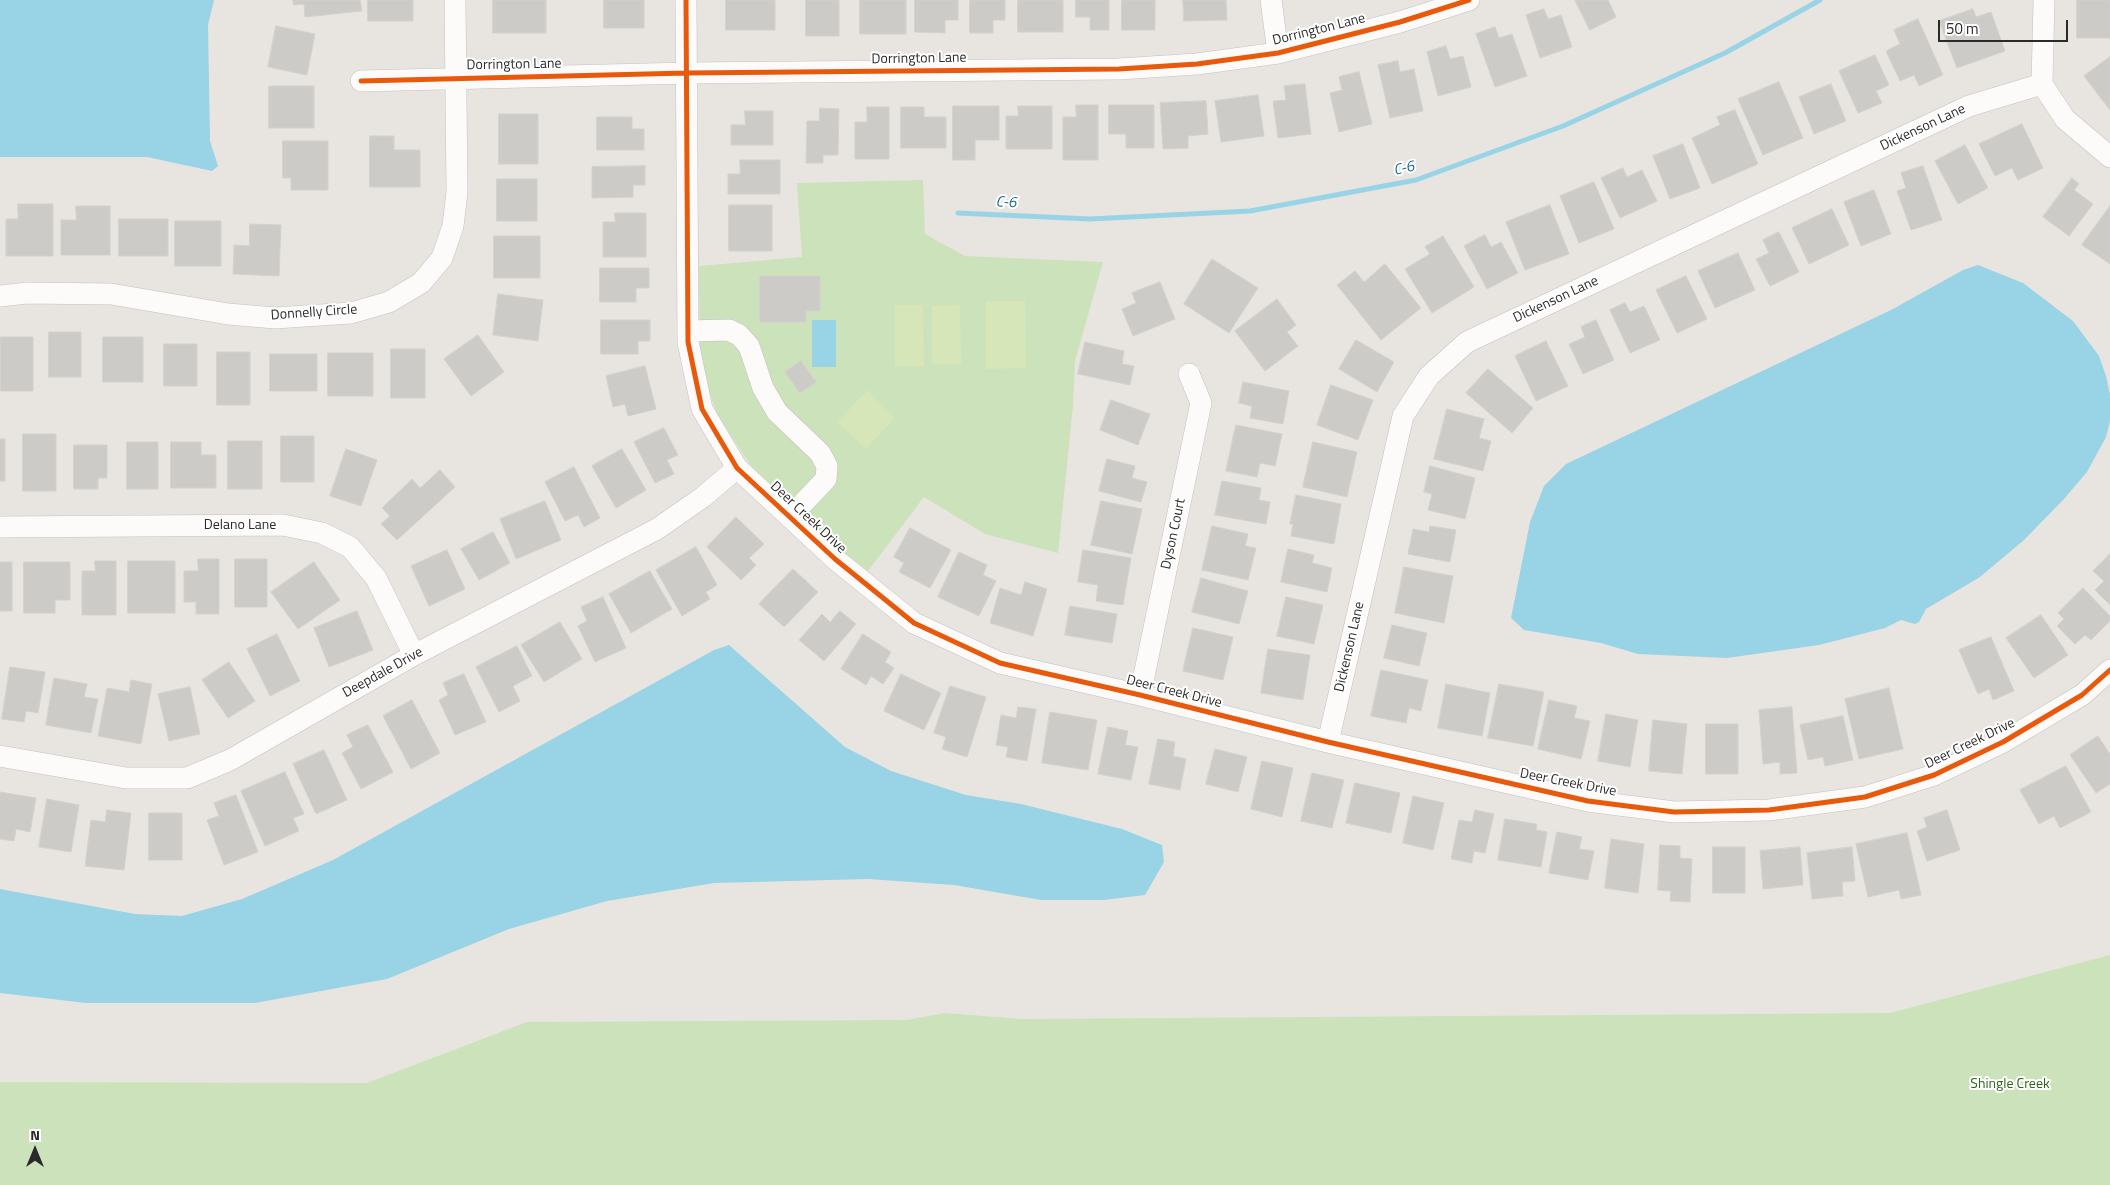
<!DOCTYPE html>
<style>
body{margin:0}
#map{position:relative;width:2110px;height:1185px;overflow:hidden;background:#e8e5e0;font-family:"Titillium Web",sans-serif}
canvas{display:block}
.north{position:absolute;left:10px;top:1125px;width:50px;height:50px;-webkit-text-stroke:4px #fff;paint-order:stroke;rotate:0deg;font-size:14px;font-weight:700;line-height:20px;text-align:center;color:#2a2a2a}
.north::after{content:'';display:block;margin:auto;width:18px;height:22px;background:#2a2a2a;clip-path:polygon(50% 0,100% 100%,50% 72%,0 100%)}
.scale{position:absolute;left:1938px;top:20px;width:130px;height:22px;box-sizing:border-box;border:2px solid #2a2a2a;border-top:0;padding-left:6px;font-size:15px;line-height:18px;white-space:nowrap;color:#2a2a2a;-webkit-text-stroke:4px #fff;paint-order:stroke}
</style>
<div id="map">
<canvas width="2110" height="1185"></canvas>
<div class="north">N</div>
<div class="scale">50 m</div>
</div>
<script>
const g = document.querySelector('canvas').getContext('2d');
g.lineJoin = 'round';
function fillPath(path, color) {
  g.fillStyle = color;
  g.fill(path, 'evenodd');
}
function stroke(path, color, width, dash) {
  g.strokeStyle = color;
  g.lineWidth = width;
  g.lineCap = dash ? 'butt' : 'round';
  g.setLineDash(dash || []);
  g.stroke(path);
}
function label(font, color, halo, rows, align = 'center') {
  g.font = font + ' "Titillium Web",sans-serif';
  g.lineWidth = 4;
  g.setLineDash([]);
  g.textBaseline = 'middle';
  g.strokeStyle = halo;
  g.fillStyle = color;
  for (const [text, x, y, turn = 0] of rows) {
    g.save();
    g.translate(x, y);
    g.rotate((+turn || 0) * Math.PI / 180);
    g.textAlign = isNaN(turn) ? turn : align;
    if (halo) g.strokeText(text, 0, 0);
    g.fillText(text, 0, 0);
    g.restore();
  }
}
fillPath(new Path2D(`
 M923 180 925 234 965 256 1103 262 1075 361 1073 406 1058 553 985 534 924 497 868 571 820 536 761 481 718 416 700 367 699 266 802 257 797 183Z
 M2110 955V1185H0V1082L367 1083 527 1022 907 1020 944 1013 1022 1019 1890 1013Z`), '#cce2bb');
fillPath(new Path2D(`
 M986 301H1025L1026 368 986 369Z
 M895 305H923L924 366H895Z
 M960 305 961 364H932V306Z
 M867 390 895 418 866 449 837 422Z`), '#d6e6b9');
fillPath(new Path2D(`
 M0 0H214L208 25 210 141 218 166 212 171 147 157H0Z
 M1978 265 2023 283 2073 321 2099 356 2106 376 2110 395V421L2106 437 2087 472 2063 500 2024 540 1980 577 1926 609 1919 622 1915 624 1901 620 1885 628 1819 645 1727 658 1638 654 1601 643 1524 630 1511 618 1530 522 1544 486 1566 464 1891 310 1963 270Z
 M812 320H836V367H812Z
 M729 645 845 747 891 771 966 795 1021 804 1122 829 1162 845 1164 862 1145 895 1104 900H1041L954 885 868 879 714 883 607 901 509 929 387 979 255 1003H86L0 993V889L135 914 182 916 242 899 333 860 714 650Z`), '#98d4e6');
stroke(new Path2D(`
 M958 213 1090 219 1250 211 1416 180 1563 126 1725 53 1820 0`), '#98d4e6', 5);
const building = new Path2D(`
 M293 0H360L362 11 305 17 304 4 294 5Z
 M368 0H413V21H368Z
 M493 0H546V33H493Z
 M604 0H644V28H604Z
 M726 0H775V30H726Z
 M806 0H839V36H806Z
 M860 0H906V34H860Z
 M915 0H958V20H945V33L915 32Z
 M970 0H1005V20H993V33H970Z
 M1018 0H1063V32H1018Z
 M1076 0H1109V30H1090V17H1076Z
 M1122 0H1155V30H1122Z
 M1183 0H1226L1227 20 1184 21Z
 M1575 0H1608L1616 17 1590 30Z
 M2077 0H2110V38H2077Z
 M1544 9 1548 19 1561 15 1572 47 1540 58 1526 15Z
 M1973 9 1976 17 1991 12 2005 51 1957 68 1939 21Z
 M1918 19 1943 75 1919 86 1914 75 1900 81 1886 51 1900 44 1894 30Z
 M276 26 315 34 307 75 268 67Z
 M1495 27 1499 38 1512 34 1527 76 1495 87 1476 34Z
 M1446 46 1450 59 1463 56 1471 87 1438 96 1427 52Z
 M1875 55 1889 85 1876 91 1882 103 1858 113 1839 71Z
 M2110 57V110L2084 76Z
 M1398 61 1400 72 1414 69 1423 111 1390 118 1378 65Z
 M1359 72 1372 124 1339 132 1330 93 1342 90 1339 77Z
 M1779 82 1803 138 1763 155 1738 99Z
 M1305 84 1311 134 1278 138 1273 101 1286 100 1284 86Z
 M1831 84 1846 121 1814 134 1799 97Z
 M269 86H314V128H269Z
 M1258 95 1264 136 1221 142 1215 101Z
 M1206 101 1208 134 1188 136V148L1163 149 1160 103Z
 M1076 105H1098V160H1063V117H1076Z
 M1109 105H1154V148H1126V134H1109Z
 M953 106H999V140H975V160H953Z
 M1018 106H1052V149H1006V116H1018Z
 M867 107H889V159H855V122H867Z
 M901 107H924V117H946V148H901Z
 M820 108 839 109 838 155H823V163H806L807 121H819Z
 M1735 110 1758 164 1712 184 1692 138 1720 125 1717 117Z
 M745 111H773V145H731V125H745Z
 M499 114H538V164H499Z
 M597 117H632V129H644V150H597Z
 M2022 124 2043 168 2018 180 2012 168 1995 176 1979 144Z
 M370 136H394V150H420V187H370Z
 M283 141H328V190H291V178H283Z
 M1683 144 1700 188 1670 199 1653 156Z
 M1965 145 1988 188 1958 204 1935 161Z
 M740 160H780V194H728V174H740Z
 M645 166V185H633V197L592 198V167Z
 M1923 166 1942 220 1911 230 1897 191 1906 188 1901 173Z
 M1623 168 1627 177 1642 170 1657 201 1620 218 1601 178Z
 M2072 178 2079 184 2074 190 2093 204 2069 236 2043 217Z
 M497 179H537V221H497Z
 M1594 182 1614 229 1579 243 1560 196Z
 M1874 190 1891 234 1861 246 1844 202Z
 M18 204H53V256H6V219H18Z
 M729 205H772V251H729Z
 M1550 205 1569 254 1525 270 1506 222Z
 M76 206H110V255H61V220H76Z
 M2110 206V264L2082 245Z
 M1832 209 1849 245 1809 264 1792 228Z
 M615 213H646V257H603V222H615Z
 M119 219H168V256H119Z
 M175 221H221V266H175Z
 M250 224 281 225 279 276 233 274 234 245 249 246Z
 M1779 232 1799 272 1770 286 1756 259 1769 253 1763 240Z
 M1485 235 1491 247 1501 242 1518 273 1487 289 1464 246Z
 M494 236H540V278H494Z
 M1443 236 1474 287 1432 313 1405 269 1430 254 1425 247Z
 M1738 253 1755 290 1715 308 1698 271Z
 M1212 259 1258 288 1229 333 1184 304Z
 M1385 264 1421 308 1381 340 1337 285 1355 271 1364 282Z
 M600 268H649V288H636V302H600Z
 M760 276H820V311H806V322H760Z
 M1686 276 1707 319 1677 333 1656 290Z
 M1160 282 1175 319 1133 336 1122 309 1136 303 1132 293Z
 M498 294 543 300 538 341 493 335Z
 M1277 299 1296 325 1287 332 1298 346 1265 371 1235 331Z
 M1625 303 1630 312 1644 306 1660 340 1630 353 1610 310Z
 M601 320H650V341H638V354H601Z
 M1596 320 1614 360 1583 374 1569 344 1585 337 1581 327Z
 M49 332H81V377H49Z
 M478 335 504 372 471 396 444 359Z
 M0 337H33V391H1Z
 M103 337H143V382H103Z
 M1356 340 1394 362 1377 392 1339 369Z
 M1546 341 1568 386 1536 401 1515 356Z
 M1085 342 1124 351 1122 364 1134 366 1130 385 1078 374Z
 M164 344H197V386H164Z
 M391 349H425V398H391Z
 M217 352H250V405H217Z
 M328 353H373V396H328Z
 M270 354H317V391H270Z
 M801 361 816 382 800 393 785 372Z
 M645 366 656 409 628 416 625 404 613 407 606 376Z
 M1488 369 1533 408 1512 433 1466 393Z
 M1243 382 1289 391 1283 424 1250 418 1252 406 1239 403Z
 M1331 385 1373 400 1358 440 1317 425Z
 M1111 400 1150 414 1138 445 1100 430Z
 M1447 409 1484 419 1479 438 1491 441 1483 471 1434 459Z
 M1236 425 1282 434 1275 466 1260 463 1257 477 1226 471Z
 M664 428 678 455 667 460 674 474 655 483 634 442Z
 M23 434H56V491H23Z
 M281 436H314V482H281Z
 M0 439H5V481H0Z
 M228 441H262V489H228Z
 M127 442H158V489H127Z
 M171 442H201V455H216V488H171Z
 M1313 442 1357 452 1347 497 1303 487Z
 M74 445H107V478H98V489H74Z
 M346 449 377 460 361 506 330 496Z
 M622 449 646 490 616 508 592 466Z
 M1107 459 1135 466 1132 478 1147 482 1141 502 1099 491Z
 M1430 466 1475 478 1465 519 1428 510 1432 494 1424 492Z
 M574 467 600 518 584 527 578 515 565 521 545 482Z
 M440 470 455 487 397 540 381 524 390 516 382 508 412 479 420 488Z
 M1222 481 1261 488 1259 500 1270 502 1266 524 1215 515Z
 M1296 495 1341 504 1334 544 1291 536 1293 524H1290Z
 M545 501 561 540 516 559 500 519Z
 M1101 501 1142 509 1132 554 1091 545Z
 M736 517 764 544 749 558 756 565 741 580 707 547Z
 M1212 526 1248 534 1245 546 1256 548 1248 580 1202 570Z
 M1430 526 1456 530 1450 562 1408 554 1413 529 1429 532Z
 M910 528 951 550 930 588 899 572 904 563 894 557Z
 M493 532 510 563 479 580 461 549Z
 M696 547 717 585 706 592 710 599 682 616 656 570Z
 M1288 549 1314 555 1312 563 1332 568 1327 592 1281 582Z
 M447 550 465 589 429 606 411 566Z
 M1083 550 1131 558 1123 605 1096 601 1098 585 1078 582Z
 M959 552 987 565 983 575 996 581 979 616 938 597Z
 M2110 554V605L2095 590 2104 581 2093 571Z
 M198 559H219V614H196V602H184V571H198Z
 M235 559H267V607H235Z
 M95 561H116V615H82V571H95Z
 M128 561H175V613H128Z
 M0 562H12V611H0Z
 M24 562H70V600H55V613H24Z
 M314 562 340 600 298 629 271 592Z
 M1404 567 1453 576 1444 623 1395 613Z
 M793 569 818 592 784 627 759 604Z
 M650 571 672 609 631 633 609 594Z
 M1201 578 1248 591 1239 624 1192 612Z
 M1025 582 1047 589 1033 636 990 623 1000 588 1021 595Z
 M2083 588 2110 616V621L2091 640 2085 635 2075 644 2057 626 2064 619 2058 613Z
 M603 597 626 648 595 662 578 626 587 621 581 607Z
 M1286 597 1323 605 1314 644 1277 636Z
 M1070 606 1117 614 1112 643 1065 635Z
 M357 611 373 650 329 667 314 628Z
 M840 611 856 624 824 661 799 640 822 614 830 622Z
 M2041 615 2068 655 2034 678 2006 638Z
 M560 622 582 659 544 682 521 645Z
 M1392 625 1427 633 1419 666 1384 658Z
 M1193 628 1233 637 1223 680 1183 671Z
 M277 634 300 681 270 696 247 649Z
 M863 634 891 652 885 662 894 668 883 684 871 676 866 685 841 669Z
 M1991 637 2014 691 1993 700 1989 689 1978 694 1959 650Z
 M517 646 532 676 513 686 520 701 499 712 476 667Z
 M1268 649 1310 655 1303 700 1261 693Z
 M229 662 255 701 228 718 202 680Z
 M10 667 45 672 38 713 26 711 24 722 2 719Z
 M1381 670 1428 680 1421 711 1409 708 1406 723 1371 716Z
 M464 674 486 722 455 735 439 700 448 695 443 683Z
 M901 674 941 693 924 730 884 711Z
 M54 678 87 684 84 697 98 699 91 733 46 725Z
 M131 680 152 684 141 744 98 736 107 688 129 692Z
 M1446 684 1490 693 1482 736 1438 728Z
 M1499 684 1544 692 1533 746 1488 738Z
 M950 686 986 697 967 757 942 749 946 737 934 733Z
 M190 687 200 734 169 741 158 694Z
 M1889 688 1903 749 1859 759 1845 699Z
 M412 700 440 753 411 769 383 716Z
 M1549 700 1577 706 1574 718 1590 721 1581 759 1538 749Z
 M1018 707 1036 709 1027 761 1006 757 1008 747 996 745 1001 715 1016 718Z
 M1792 707 1797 773 1780 774V762L1763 764 1759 710Z
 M1050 712 1097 720 1088 770 1042 763Z
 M1606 714 1638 720 1630 767 1598 761Z
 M1843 716 1853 760 1825 766 1823 757 1808 760 1800 725Z
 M1653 720 1687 724 1682 774 1649 771Z
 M1706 724H1738V774H1706Z
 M368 725 393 772 361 789 342 753 353 747 347 735Z
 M1108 727 1128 731 1125 745 1138 747 1131 780 1098 774Z
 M2098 736 2110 754V784L2096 793 2070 755Z
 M1158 739 1175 742 1173 756 1186 759 1180 790 1149 784Z
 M1215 749 1247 757 1238 792 1206 784Z
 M324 750 347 800 316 814 293 764Z
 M1262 761 1293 768 1282 817 1251 809Z
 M2066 766 2091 812 2060 828 2054 816 2039 824 2020 790Z
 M285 772 304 814 293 818 299 831 265 846 241 791Z
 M1312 773 1344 780 1332 828 1301 821Z
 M1355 783 1400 793 1391 833 1346 823Z
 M0 792 36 798 30 832 16 829 14 841 0 839Z
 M236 795 258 852 224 865 207 820 219 816 214 803Z
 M1413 796 1444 803 1433 850 1403 843Z
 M47 799 79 805 71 852 39 847Z
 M107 810 131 813 124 870 85 866 91 820 105 822Z
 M1475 810 1494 814 1485 853 1474 851 1472 863 1451 859 1459 820 1472 822Z
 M1947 810 1960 850 1927 861 1917 831 1927 827 1924 818Z
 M149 813H182V860H149Z
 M1505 819 1537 824 1536 830 1547 832 1541 867 1498 860Z
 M1557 832 1582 837 1579 849 1594 851 1588 880 1549 873Z
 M1907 833 1921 895 1901 899 1899 890 1868 897 1856 844Z
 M1611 839 1644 844 1638 893 1605 888Z
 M1660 845 1680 846V858L1692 859 1690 902 1670 901 1671 891 1658 890Z
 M1713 847H1745V893H1713Z
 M1800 847 1803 885 1763 889 1760 851Z
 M1852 847 1855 881 1842 882 1843 896 1812 899 1807 853Z`);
fillPath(building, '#cdcbc7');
stroke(building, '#d3d1cc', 1);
const minor = new Path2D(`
 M686 0 688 342 702 409 737 468 835 559 914 623 1000 663 1140 695 1328 742 1588 801 1674 812 1769 810 1865 797 1934 775 2003 742 2082 695 2110 670
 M1271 0 1278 53
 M2044 0 2042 84 2065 119 2110 157
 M361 81 687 73 1119 69 1197 64 1278 53 1400 22 1469 0
 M0 296 27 293 111 294 228 314 275 318 351 313 389 302 421 283 442 258 453 226 457 192 455 0
 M688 331 729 330 739 335 749 346 763 388 777 412 820 453 827 466 826 479 790 517
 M0 527 283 525 322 533 350 547 376 578 414 655
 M1140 695 1201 403 1189 374
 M1328 742 1403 416 1429 376 1467 342 1969 106 2042 84
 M0 756 126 778H187L230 760 414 655 657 529 703 497 737 468`);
stroke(minor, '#c2c1c1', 22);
stroke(minor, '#fcfbfa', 21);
stroke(new Path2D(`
 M686 0 688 342 702 409 737 468 835 559 914 623 1000 663 1140 695 1328 742 1588 801 1674 812 1769 810 1865 797 1934 775 2003 742 2082 695 2110 670
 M361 81 687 73 1119 69 1197 64 1278 53 1400 22 1469 0`), '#e8590c', 5);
label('14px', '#2a2a2a', '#fff', [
 ["Dorrington Lane",1319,30,-14],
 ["Dorrington Lane",919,59,-1],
 ["Dorrington Lane",514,65,-1],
 ["Dickenson Lane",1923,128,-25],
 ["Dickenson Lane",1556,300,-25],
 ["Donnelly Circle",314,313,-4],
 ["Deer Creek Drive",808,518,43],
 ["Delano Lane",240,526],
 ["Dyson Court",1174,534,-78],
 ["Dickenson Lane",1350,647,-77],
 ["Deepdale Drive",383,673,-29],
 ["Deer Creek Drive",1174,692,14],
 ["Deer Creek Drive",1970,744,-26],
 ["Deer Creek Drive",1568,783,11]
]);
label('14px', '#2e641e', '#fff', [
 ["Shingle Creek",2010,1085]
]);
label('italic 15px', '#156b94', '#fff', [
 ["C-6",1404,169,-13],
 ["C-6",1006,203,3]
]);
</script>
